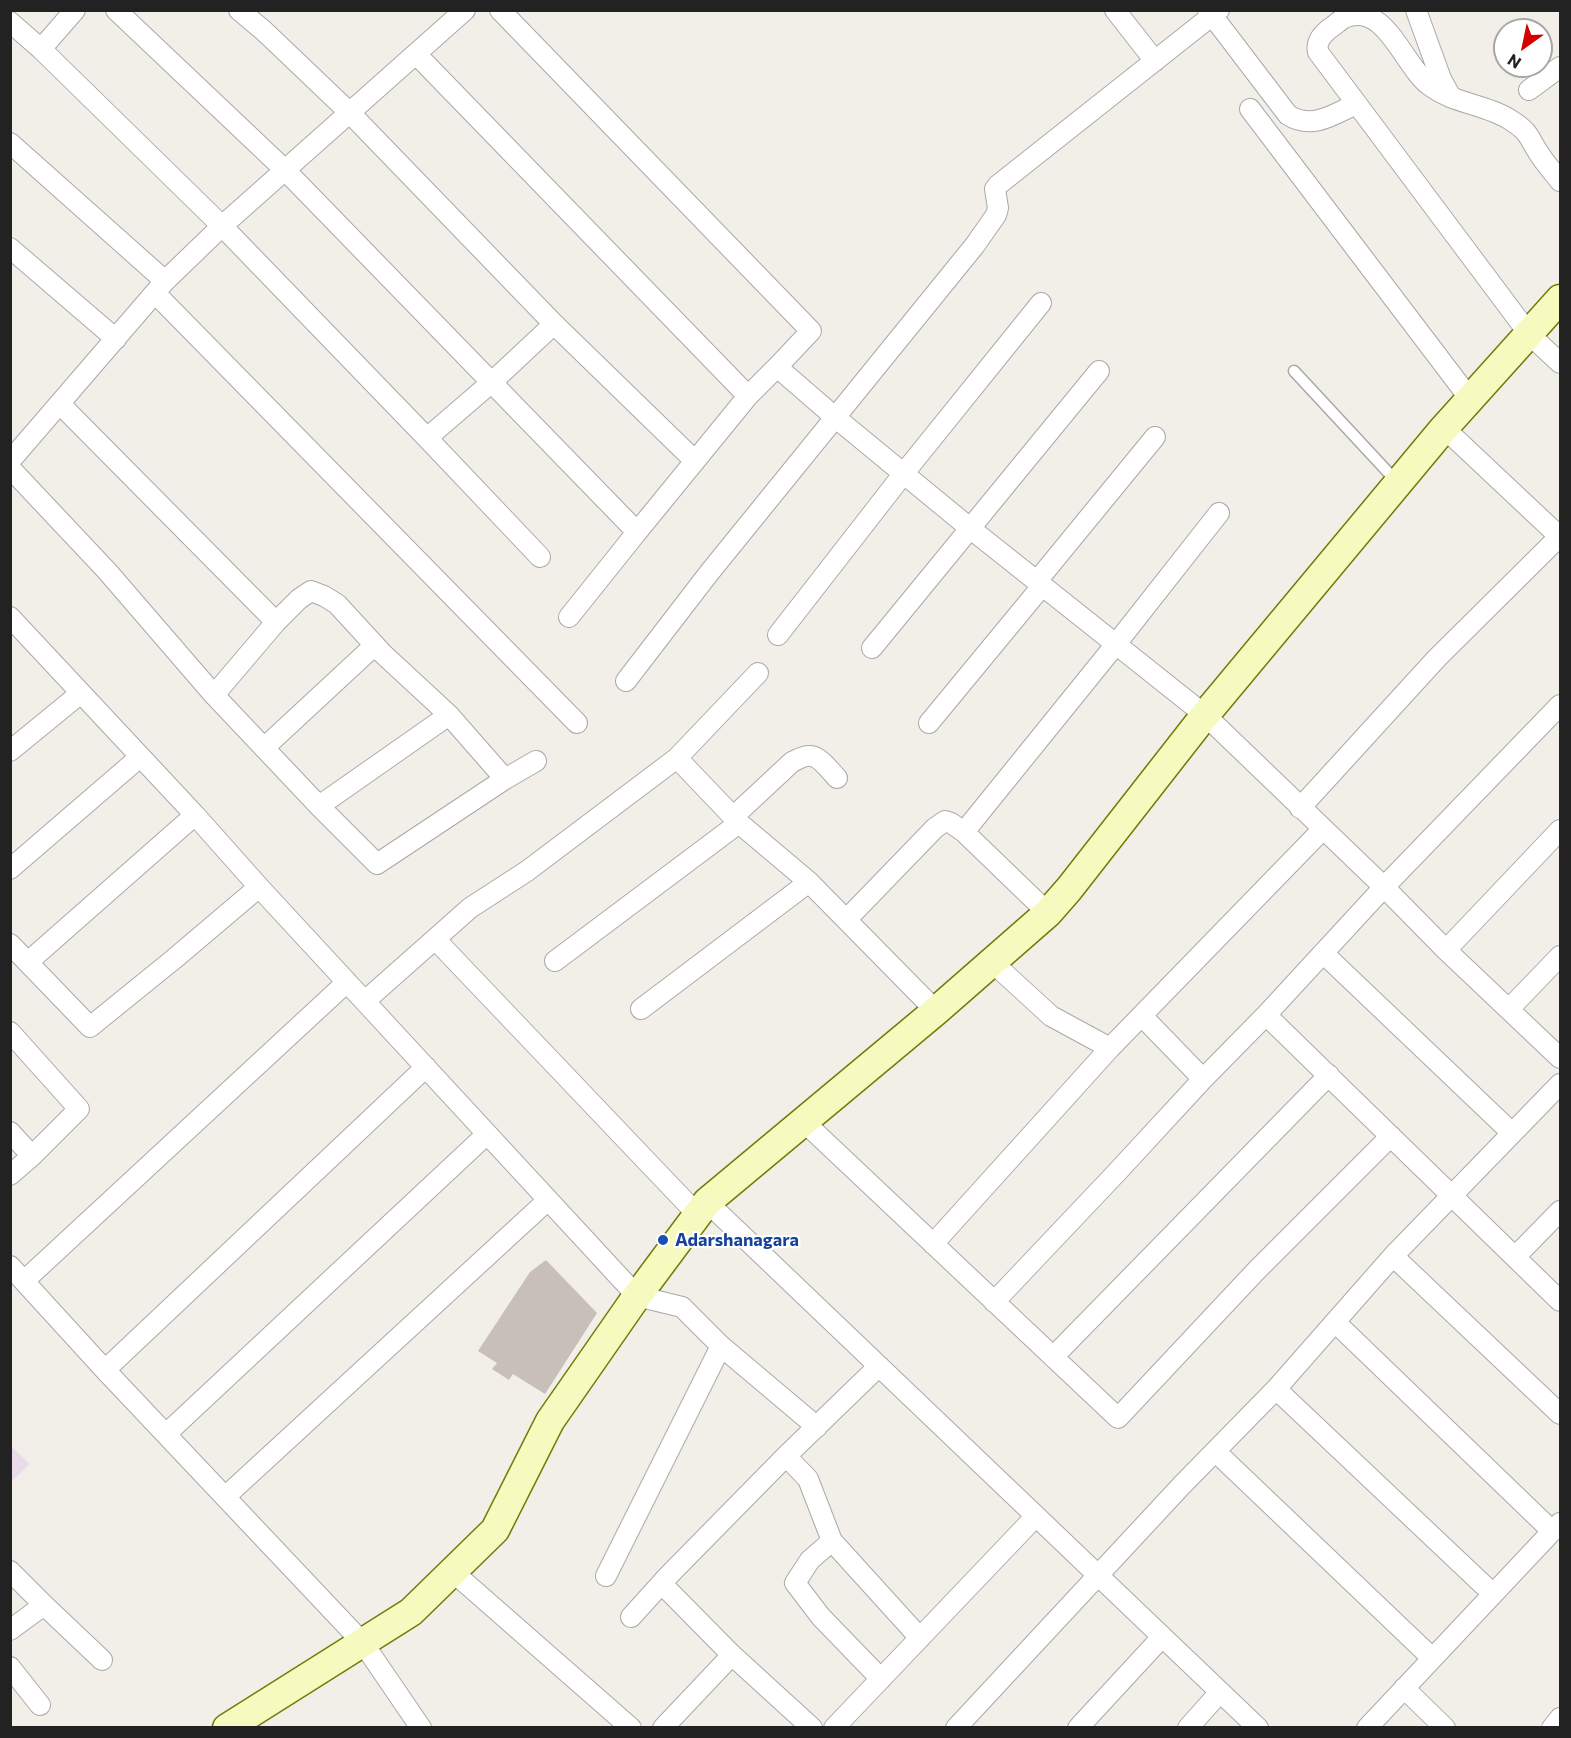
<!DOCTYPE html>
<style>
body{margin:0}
#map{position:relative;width:1571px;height:1738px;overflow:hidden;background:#f2efe9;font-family:Commissioner,sans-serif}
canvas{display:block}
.frame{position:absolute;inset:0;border:12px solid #222;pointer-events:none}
.north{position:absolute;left:1493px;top:18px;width:60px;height:60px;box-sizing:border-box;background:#fff;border:2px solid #a7a7a7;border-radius:50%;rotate:213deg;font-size:16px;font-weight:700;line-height:24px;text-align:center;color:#222}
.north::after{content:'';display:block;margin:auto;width:21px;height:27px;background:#d40000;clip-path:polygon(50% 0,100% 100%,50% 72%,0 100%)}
</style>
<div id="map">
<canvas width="1571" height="1738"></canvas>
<div class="frame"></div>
<div class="north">N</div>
</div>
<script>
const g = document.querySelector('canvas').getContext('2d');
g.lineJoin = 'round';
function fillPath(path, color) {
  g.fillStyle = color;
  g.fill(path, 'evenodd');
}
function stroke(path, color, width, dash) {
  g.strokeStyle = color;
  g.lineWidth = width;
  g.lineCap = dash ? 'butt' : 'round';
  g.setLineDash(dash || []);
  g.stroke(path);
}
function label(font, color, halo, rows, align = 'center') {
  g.font = font + ' Commissioner,sans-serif';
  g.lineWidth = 4.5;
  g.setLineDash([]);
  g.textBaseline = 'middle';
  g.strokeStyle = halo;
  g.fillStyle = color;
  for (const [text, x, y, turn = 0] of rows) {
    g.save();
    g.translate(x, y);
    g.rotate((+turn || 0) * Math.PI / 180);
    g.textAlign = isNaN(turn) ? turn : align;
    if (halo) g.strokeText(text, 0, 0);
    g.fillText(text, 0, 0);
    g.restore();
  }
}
fillPath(new Path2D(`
 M10 1445 30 1464 11 1482H10Z`), '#ebdbe8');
fillPath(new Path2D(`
 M546 1260 597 1313 545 1394 513 1374 509 1380 492 1369 497 1363 478 1351 530 1272Z`), '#c7bfb8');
const lane = new Path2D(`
 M1294 371 1398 483`);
const street = new Path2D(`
 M116 10 285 170 637 532 748 396 777 367
 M239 10 264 31 350 113 554 324
 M500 10 811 331 777 367 836 418 971 529 1205 715 1384 887 1446 950 1560 1058
 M1115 10 1155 61
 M1208 10 1288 115C1312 130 1333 115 1356 104
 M1416 10 1441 79 1451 97
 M10 22 41 49 222 226 427 438 540 557
 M41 49 75 10
 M416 54 748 396
 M1529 90 1560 67
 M1250 109 1470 399
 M10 143 165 281
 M1560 181C1553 172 1544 162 1538 152 1528 136 1529 132 1512 121 1487 104 1453 104 1429 85 1403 65 1385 0 1344 18 1339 21 1334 26 1329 29 1321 36 1316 42 1318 52L1529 334 1560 363
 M10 248 116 339
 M155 293 577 723
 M60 404 276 622 214 695
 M1444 428 1560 537
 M427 438 492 382 554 324 694 460
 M10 461 165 281 222 226 465 10
 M10 468 107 571 214 695 319 806 377 864 505 779 449 715 382 653 337 604 324 596 311 591 299 599 276 622
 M1037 581 1155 437
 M10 617 195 815 259 887 637 1296 682 1307 721 1346 817 1427
 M569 617 637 532
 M778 635 904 473 1041 303
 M872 648 1099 371
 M626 681 709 573 975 245 996 215 998 208 995 189 998 185 1219 10
 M929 723 1042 586
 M265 747 375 645
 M10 751 81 693
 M677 758 758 673
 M505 779 536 761
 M319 806 449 715
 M1300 808 1437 658 1560 536
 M733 817 792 762C797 760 804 755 810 756 820 756 831 772 837 778
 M964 832 1116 644 1219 513
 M10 869 140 757
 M847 919 935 828 945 821 951 823 964 832 1048 913
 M435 939 697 1214
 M10 944 90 1027 174 959 259 887
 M1446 950 1560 830
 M1323 953 1512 1133
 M555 961 739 823
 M28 962 195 815
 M992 962 1051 1016 1110 1048
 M365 1001 470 908 527 871 677 758 739 823 809 882 936 1011
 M1510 1008 1560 956
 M641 1009 809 882
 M1266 1015 1560 1301
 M1142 1016 1203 1079
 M10 1032 79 1109 32 1156
 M803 1121 1118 1418 1256 1271 1391 1136
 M10 1132 32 1156 10 1175
 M707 1202 1258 1728
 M933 1244 1110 1048 1323 829
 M1393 1256 1560 1414
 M1515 1257 1560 1211
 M10 1266 105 1370 363 1643 421 1728
 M24 1281 347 982
 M994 1302 1119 1170 1203 1079 1266 1015 1384 887 1560 705
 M1335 1322 1552 1531
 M1053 1357 1329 1075
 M105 1370 426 1067
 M1276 1389 1493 1594
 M166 1434 487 1134
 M1216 1452 1432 1658
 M786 1456 808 1479 832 1541 920 1638
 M225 1497 548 1200
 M832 1541 810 1560 795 1583 821 1617 881 1679
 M10 1571 44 1605 10 1630
 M453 1572 631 1728
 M606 1576 721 1346
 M662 1584 732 1655 812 1728
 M44 1605 102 1660
 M631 1617 669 1575 786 1456 879 1366
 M10 1667 40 1705
 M1404 1688 1445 1728
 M663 1728 732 1655
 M834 1728 1036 1516
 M956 1728 1182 1485 1276 1389 1393 1256 1560 1084
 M1078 1728 1162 1637
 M1188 1728 1220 1692
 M1367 1728 1560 1523
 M1552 1728 1560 1718`);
const secondary = new Path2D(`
 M227 1728 411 1612 495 1530 550 1421 637 1296 707 1202 936 1011 1048 913 1069 889 1205 715 1444 428 1560 299`);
stroke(lane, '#a9a9a9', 13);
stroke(street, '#a9a9a9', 22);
stroke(secondary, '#707d05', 31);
stroke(lane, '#fff', 10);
stroke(street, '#fff', 20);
stroke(secondary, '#f7fabf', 28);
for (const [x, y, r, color] of [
 [663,1240,6,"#1a4fb4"]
]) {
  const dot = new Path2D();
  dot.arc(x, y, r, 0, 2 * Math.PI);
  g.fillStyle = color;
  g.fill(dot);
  stroke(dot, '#fff', 2);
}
label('bold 18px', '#164399', '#fff', [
 ["Adarshanagara",675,1240]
], 'left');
</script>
